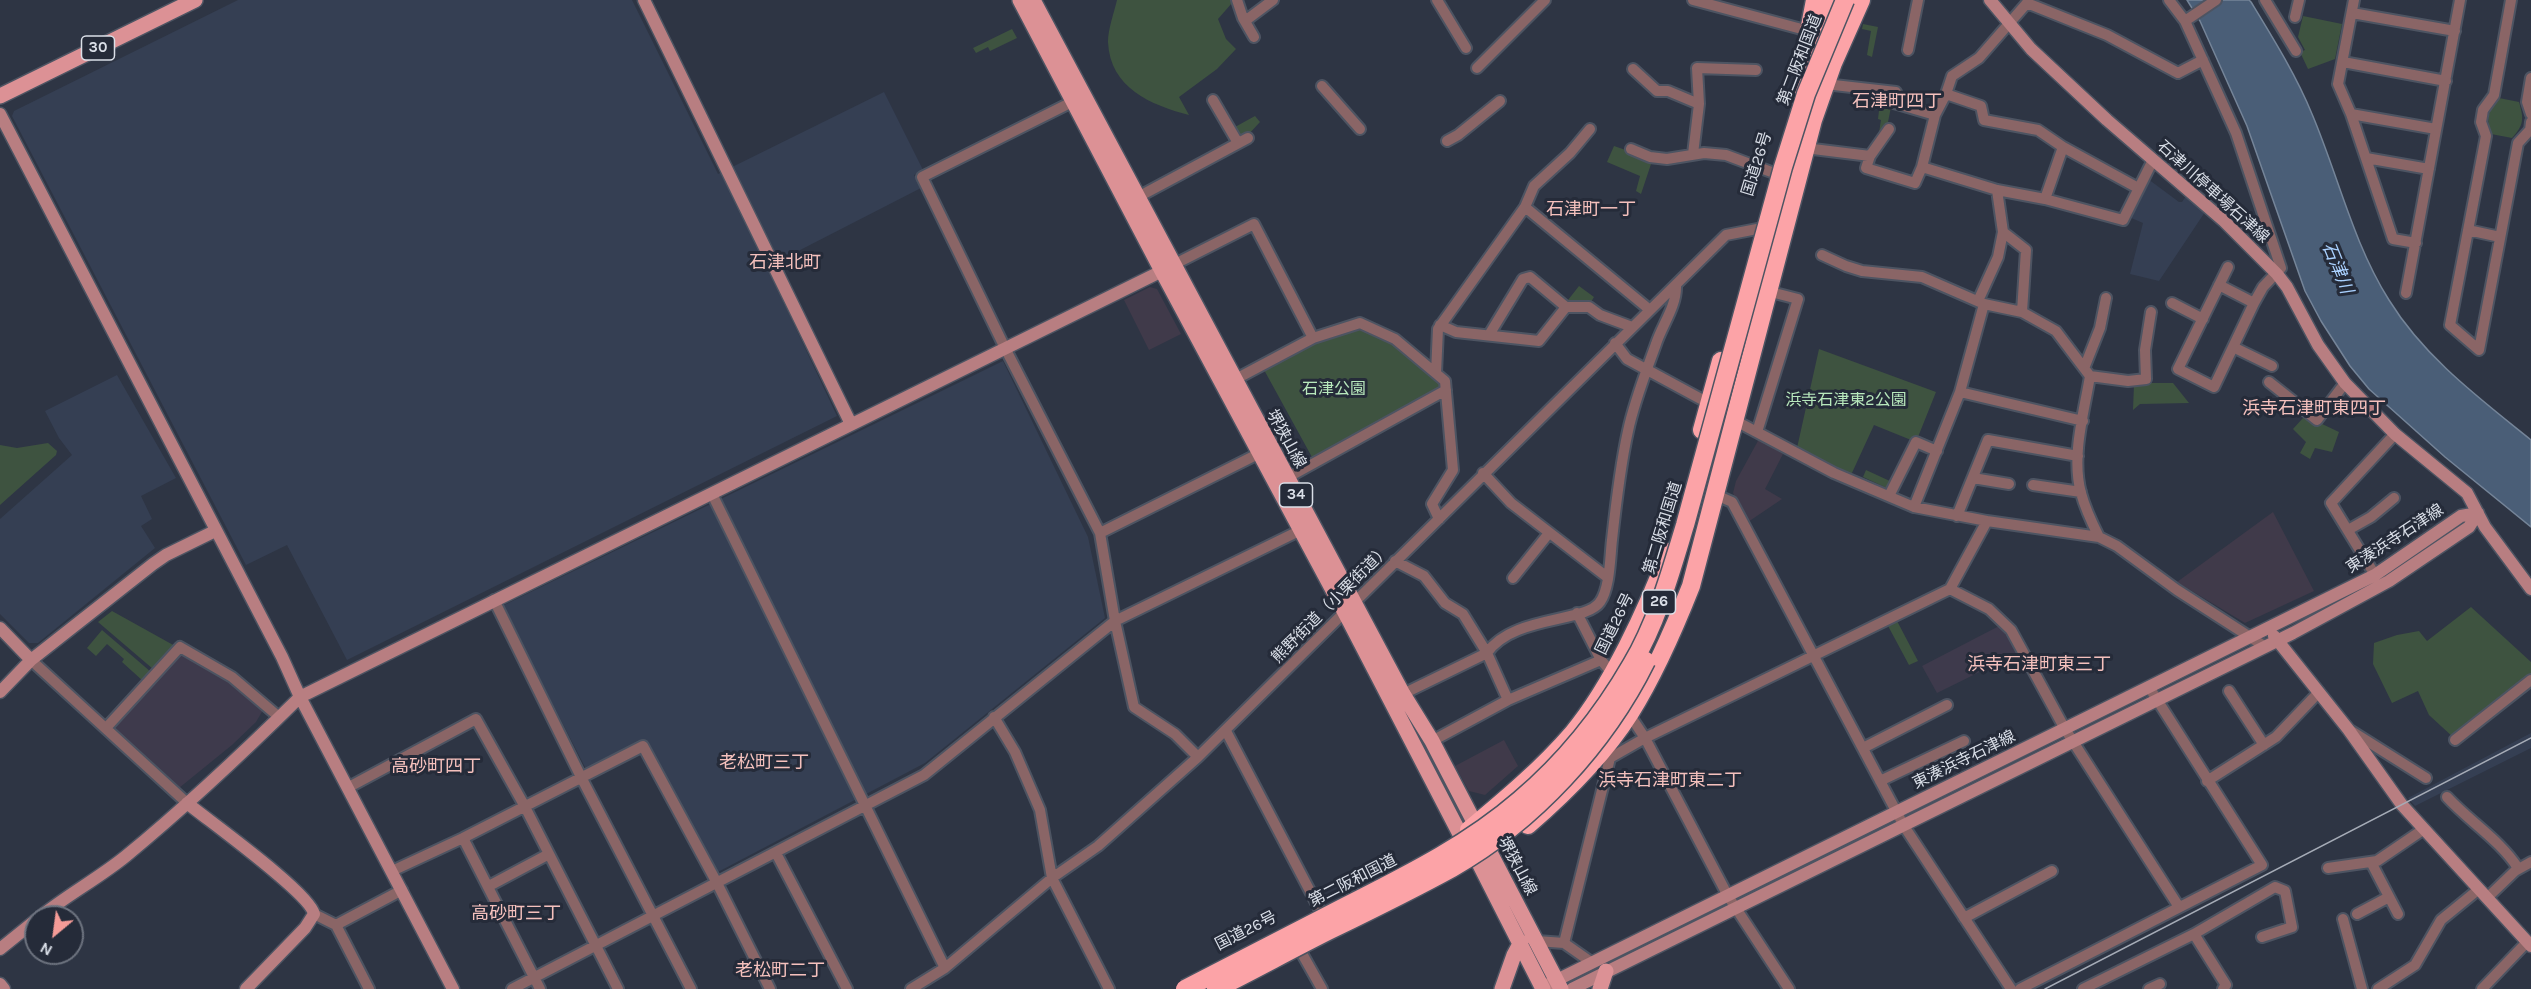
<!DOCTYPE html>
<meta charset="utf-8">
<style>
body{margin:0}
#map{position:relative;width:2531px;height:989px;overflow:hidden;background:#2e3544;font-family:Karla,sans-serif}
canvas{display:block}
.north{position:absolute;left:24px;top:905px;width:60px;height:60px;box-sizing:border-box;background:#252b39;border:2px solid #6d737f;border-radius:50%;rotate:209deg;font-size:16px;font-weight:700;line-height:24px;text-align:center;color:#dadfe8}
.north::after{content:'';display:block;margin:auto;width:21px;height:27px;background:#f59b97;clip-path:polygon(50% 0,100% 100%,50% 72%,0 100%)}
</style>
<div id="map">
<canvas width="2531" height="989"></canvas>
<div class="north">N</div>
</div>
<script>
const g = document.querySelector('canvas').getContext('2d');
g.lineJoin = 'round';
function fillPath(path, color) {
  g.fillStyle = color;
  g.fill(path, 'evenodd');
}
function stroke(path, color, width, dash) {
  g.strokeStyle = color;
  g.lineWidth = width;
  g.lineCap = dash ? 'butt' : 'round';
  g.setLineDash(dash || []);
  g.stroke(path);
}
function label(font, color, halo, rows, align = 'center') {
  g.font = font + ' Karla,"Noto Sans JP",sans-serif';
  g.lineWidth = 6;
  g.setLineDash([]);
  g.textBaseline = 'middle';
  g.strokeStyle = halo;
  g.fillStyle = color;
  for (const [text, x, y, turn = 0] of rows) {
    g.save();
    g.translate(x, y);
    g.rotate((+turn || 0) * Math.PI / 180);
    g.textAlign = isNaN(turn) ? turn : align;
    if (halo) g.strokeText(text, 0, 0);
    g.fillText(text, 0, 0);
    g.restore();
  }
}
fillPath(new Path2D(`
 M1150 287 1157 289 1181 334 1149 350 1124 300Z
 M1759 439 1783 454 1765 489 1782 499 1748 522 1733 493 1736 481Z
 M2273 512 2314 591 2245 623 2177 582Z
 M1504 740 1518 766 1485 795 1469 791 1455 766Z`), '#403a4a');
fillPath(new Path2D(`
 M238 0H632L718 174 884 92 923 170 914 175 921 188 767 267 837 416 347 660 287 545 246 565 12 116 14 111Z
 M2148 179 2179 202H2182L2186 196 2205 212 2159 281 2130 274 2143 223 2129 217Z
 M1003 361 1088 537 1105 618 925 763 716 873 645 740 586 769 502 606Z
 M117 375 176 478 141 496 152 519 141 526 155 548 38 643H29L0 614V519L72 455 59 438 45 411Z
 M2531 733V748L2415 806 2408 798Z`), '#353f53');
fillPath(new Path2D(`
 M2001 625 2010 636 2018 653 1937 693 1922 666Z
 M186 653 230 678 263 710 256 722 232 745 179 788 113 727 180 654Z`), '#3e3a4c');
fillPath(new Path2D(`
 M1117 0H1231L1232 3 1218 19 1226 39 1236 49 1217 69 1179 97 1189 115C1151 105 1110 88 1108 42 1108 29 1114 13 1117 0Z
 M2303 16 2342 24 2335 59 2308 69 2300 52 2305 50 2298 37Z
 M1863 24 1878 27 1872 57 1867 55 1871 31 1862 29Z
 M1012 29 1017 38 990 51 988 47 976 53 973 48Z
 M1881 94 1893 97 1888 122 1878 139 1881 120 1878 119Z
 M2499 98 2519 102C2524 119 2524 125 2512 138L2491 134C2486 117 2488 111 2499 98Z
 M1255 116 1260 122 1248 135 1239 134 1235 127Z
 M1614 146 1649 158 1651 164 1641 194 1636 191 1640 176 1607 162Z
 M1579 286 1594 297 1591 302 1572 303 1568 300Z
 M1358 327 1392 341 1442 383V390L1313 459 1263 368 1315 340Z
 M1819 349 1936 392 1916 442 1874 425 1851 475 1797 448Z
 M2144 383H2173L2189 403 2140 404 2133 410 2134 384Z
 M2307 417 2316 426 2320 423 2339 432 2332 452 2315 448 2310 459 2300 453 2306 442 2293 429 2303 418Z
 M48 443 57 451 56 455 0 505V445L17 448Z
 M1866 470 1892 482 1889 489 1863 477Z
 M2471 607 2531 662V675L2454 738 2429 715 2418 691 2392 703 2373 664 2374 643 2397 635 2419 631 2427 641Z
 M112 611 175 646 153 669 98 622Z
 M1896 619 1918 661 1909 665 1887 624Z
 M102 630 151 672 143 681 122 662 124 659 107 644 96 656 87 648Z`), '#3e5340');
const water = new Path2D(`
 M2187 0H2249L2251 2C2273 38 2296 75 2312 114 2338 175 2353 243 2389 300 2424 357 2479 398 2531 440V527L2445 457 2369 389 2350 366 2321 321 2305 291 2247 126 2200 21Z`);
fillPath(water, '#4a5e77');
stroke(water, '#758599', 1.5);
const street = new Path2D(`
 M1237 0 1243 18 1254 37
 M1437 0 1466 48
 M1693 0 1809 31
 M2028 0 2027 3 2107 35 2178 73 2203 60
 M2169 0 2185 21 2236 133 2281 268 2263 287 2254 303 2214 387 2178 369 2228 267
 M2265 0 2296 51
 M2354 0 2338 84 2351 114 2393 239 2416 243
 M2511 0 2494 95 2483 110 2481 122 2486 136 2450 325 2479 350 2518 143 2530 130 2531 122
 M2027 3 1979 58 1952 76 1946 94 1981 106 1984 120 2038 130 2063 147 2138 188
 M2352 13 2455 31
 M2295 17 2299 0
 M1245 21 1273 0
 M2185 21 2216 0
 M1908 50 1918 0
 M2343 62 2446 81
 M1477 68 1545 0
 M1633 69 1657 91H1668L1699 104
 M2531 78 2527 102 2531 114
 M1825 84 1896 92
 M1322 86 1360 129
 M1213 100 1238 143
 M1072 102 922 177 1005 348 1100 533 1115 621 1134 707 1175 734 1198 757
 M1894 103 1935 115
 M2351 114 2436 129
 M1889 129 1870 156 1866 168 1915 183 1922 167 1997 190 2045 199 2123 220 2153 160
 M1447 141 1458 135 1500 101
 M1805 148 1870 156
 M1631 149 1650 157 1667 159 1704 153 1726 155 1774 173
 M1693 154 1699 104 1697 68 1756 70
 M2366 158 2429 169
 M1922 167 1935 115 1946 94
 M1997 190 2003 232 2026 250 2022 312
 M1138 197 1248 138
 M2045 199 2063 147
 M1525 207 1650 310
 M2468 230 2500 237
 M1822 255 1846 266 1862 271 1922 277 1984 304 2022 312 2056 331 2090 376C2084 413 2071 456 2081 493 2085 508 2092 523 2099 537
 M1173 265 1254 224 1313 338 1234 380
 M2219 285 2254 303
 M2406 293 2460 0
 M1978 301 1998 257 2003 232
 M2172 303 2203 319
 M1440 325 1456 332 1539 341 1566 307H1589L1600 315 1632 327
 M1489 335 1523 279 1530 277 1566 307
 M1313 338 1360 323 1395 339 1445 381 1453 470 1432 504 1439 519
 M1615 343 1627 359 1712 405
 M2233 347 2272 366
 M2085 366 2100 328 2106 298
 M1436 373 1438 329 1525 207 1534 186 1570 153 1590 129
 M2090 376 2128 381 2146 379 2145 350 2151 312
 M2269 382 2317 420 2345 383
 M1960 392 2083 421
 M1732 419 1834 473 1914 507 1987 521 2099 537 2117 546 2177 590 2264 646
 M1757 432 1798 299 1767 291
 M1483 473 1511 503 1607 577
 M1287 478 1446 390
 M1973 478 2009 484
 M2033 485 2081 492
 M712 494 945 968
 M1716 495 1732 502 1904 826 2011 989
 M1889 496 1916 442 1937 451
 M1914 507 1960 392 1984 304
 M1957 516 1988 440 2078 456
 M2348 530 2371 517 2394 498
 M1100 533 1260 453
 M1395 561 1424 576 1445 603 1463 614 1487 653 1508 700
 M2375 575 2331 503 2395 434
 M1513 578 1549 533
 M1950 589 1989 609 2011 630 2065 729 2179 907
 M494 600 581 777 691 989
 M1577 613 1601 660
 M31 660 187 803
 M2229 691 2264 745
 M1403 694 1487 653C1513 615 1586 623 1600 602 1610 588 1610 557 1612 540 1616 503 1620 467 1628 431 1634 402 1646 372 1656 344 1662 325 1677 306 1676 285
 M1629 714 1645 738 1728 896 1789 989
 M994 717 1015 752 1040 810 1052 878 1109 989
 M106 728 180 647 232 677 279 717
 M2348 729 2426 778
 M1226 731 1322 914
 M2455 740 2531 680
 M1432 741 1508 700 1601 660 1612 673
 M1863 748 1947 705
 M1610 758 1645 738 1950 589 1987 521
 M1880 781 1964 741
 M2207 781 2276 737 2319 692
 M349 787 476 719 524 805 618 989
 M2447 797C2470 822 2500 840 2518 868
 M463 838 540 989
 M776 853 847 989
 M2371 862 2398 914
 M2328 868 2377 861 2424 829
 M392 871 463 838 643 746 717 883 770 989
 M489 886 549 854
 M2487 898 2515 871 2531 862
 M314 914 336 925 369 989
 M2357 914 2389 897
 M1964 918 2052 871
 M2343 919 2362 989
 M336 925 402 890
 M2194 934 2226 985 2223 989
 M1537 941 1564 943 1591 962
 M1564 943 1610 758 1607 755
 M1300 950 1322 989
 M512 989 924 775 1115 621 1301 530
 M911 989 945 968 1052 878 1098 846 1198 757 1726 235 1757 229
 M2020 989 2262 865 2149 687
 M2083 989 2194 934 2275 887 2285 891 2292 927 2262 937
 M2149 989 2160 984
 M2378 989 2415 965 2441 920 2479 889
 M2482 989 2527 942`);
const secondary = new Path2D(`
 M644 0 851 424
 M1990 0 2031 49 2107 120 2224 221 2277 274 2287 287 2318 345 2345 383 2395 434 2467 493 2485 527 2531 589
 M0 114 282 657 300 697 453 989
 M0 628 31 660
 M2274 636 2348 729 2402 805 2531 946
 M0 692 31 660 153 564 166 555 215 531
 M187 803C209 821 310 893 314 914L305 928 246 989
 M40 917C67 895 99 878 126 856 187 806 244 752 300 697L1168 268
 M0 949 36 920
 M0 984 4 989
 M1549 984 2375 575 2461 516 2478 513
 M1572 989 2293 633 2389 581 2469 527 2478 513`);
const primary = new Path2D(`
 M1020 0 1162 271 1350 622 1461 836 1478 861 1543 989
 M1033 0 1403 694 1432 741 1561 989
 M0 96 195 0
 M1502 989 1514 955 1521 942
 M1600 989 1606 971`);
const highway = new Path2D(`
 M1806 47 1815 0
 M1801 87 1833 0
 M1702 430 1721 361
 M1528 825C1565 793 1603 756 1630 713 1655 673 1674 629 1691 586L1813 120 1833 63 1861 0
 M1469 830C1505 800 1542 769 1573 733 1612 686 1647 610 1669 552`);
stroke(street, '#4d5462', 14);
stroke(secondary, '#4d5462', 15);
stroke(primary, '#4d5462', 18);
stroke(highway, '#4d5462', 21);
stroke(street, '#8a6566', 10);
stroke(secondary, '#b87e81', 12);
stroke(primary, '#dc9195', 15);
stroke(highway, '#fca3a7', 18);
stroke(new Path2D(`
 M2045 989 2531 738`), '#a6acb7', 1.5);
const highwayBridge = new Path2D(`
 M1185 989C1239 961 1293 933 1346 906 1407 875 1468 845 1520 800 1566 761 1602 716 1632 664 1657 622 1671 571 1685 525L1783 167 1806 94 1845 0
 M1216 989C1254 970 1292 949 1330 930 1371 910 1412 890 1452 868 1533 822 1605 744 1646 661`);
stroke(highwayBridge, '#4d5462', 21, []);
stroke(highwayBridge, '#fca3a7', 18);
for (const [x, y, w] of [
 [98,48,33],
 [1296,495,33],
 [1659,602,33]
]) {
  const box = new Path2D();
  box.roundRect(x - w / 2, y - 12, w, 24, 4.5);
  g.fillStyle = '#252b39';
  g.fill(box);
  stroke(box, '#dadfe8', 1.5);
}
label('bold 15px', '#dadfe8', null, [
 ["30",98,48],
 ["34",1296,495],
 ["26",1659,602]
]);
label('16px', '#dadfe8', '#252b39', [
 ["第二阪和国道",1800,60,-69],
 ["国道26号",1757,164,-73],
 ["石津川停車場石津線",2213,192,42],
 ["堺狭山線",1286,439,61],
 ["第二阪和国道",1663,528,-73],
 ["東湊浜寺石津線",2395,539,-33],
 ["熊野街道（小栗街道）",1331,604,-45],
 ["国道26号",1615,624,-64],
 ["東湊浜寺石津線",1964,760,-26],
 ["堺狭山線",1517,866,62],
 ["第二阪和国道",1353,881,-27],
 ["国道26号",1246,931,-27]
]);
label('16px', '#b8e8bc', '#252b39', [
 ["石津公園",1334,389],
 ["浜寺石津東2公園",1846,400]
]);
label('18px', '#f5c1bd', '#252b39', [
 ["石津町四丁",1897,102],
 ["石津町一丁",1591,210],
 ["石津北町",785,263],
 ["浜寺石津町東四丁",2314,409],
 ["浜寺石津町東三丁",2039,665],
 ["老松町三丁",764,763],
 ["高砂町四丁",436,767],
 ["浜寺石津町東二丁",1670,781],
 ["高砂町三丁",516,914],
 ["老松町二丁",780,971]
]);
label('italic 18px', '#a9d0fe', '#252b39', [
 ["石津川",2337,268,68]
]);
</script>
